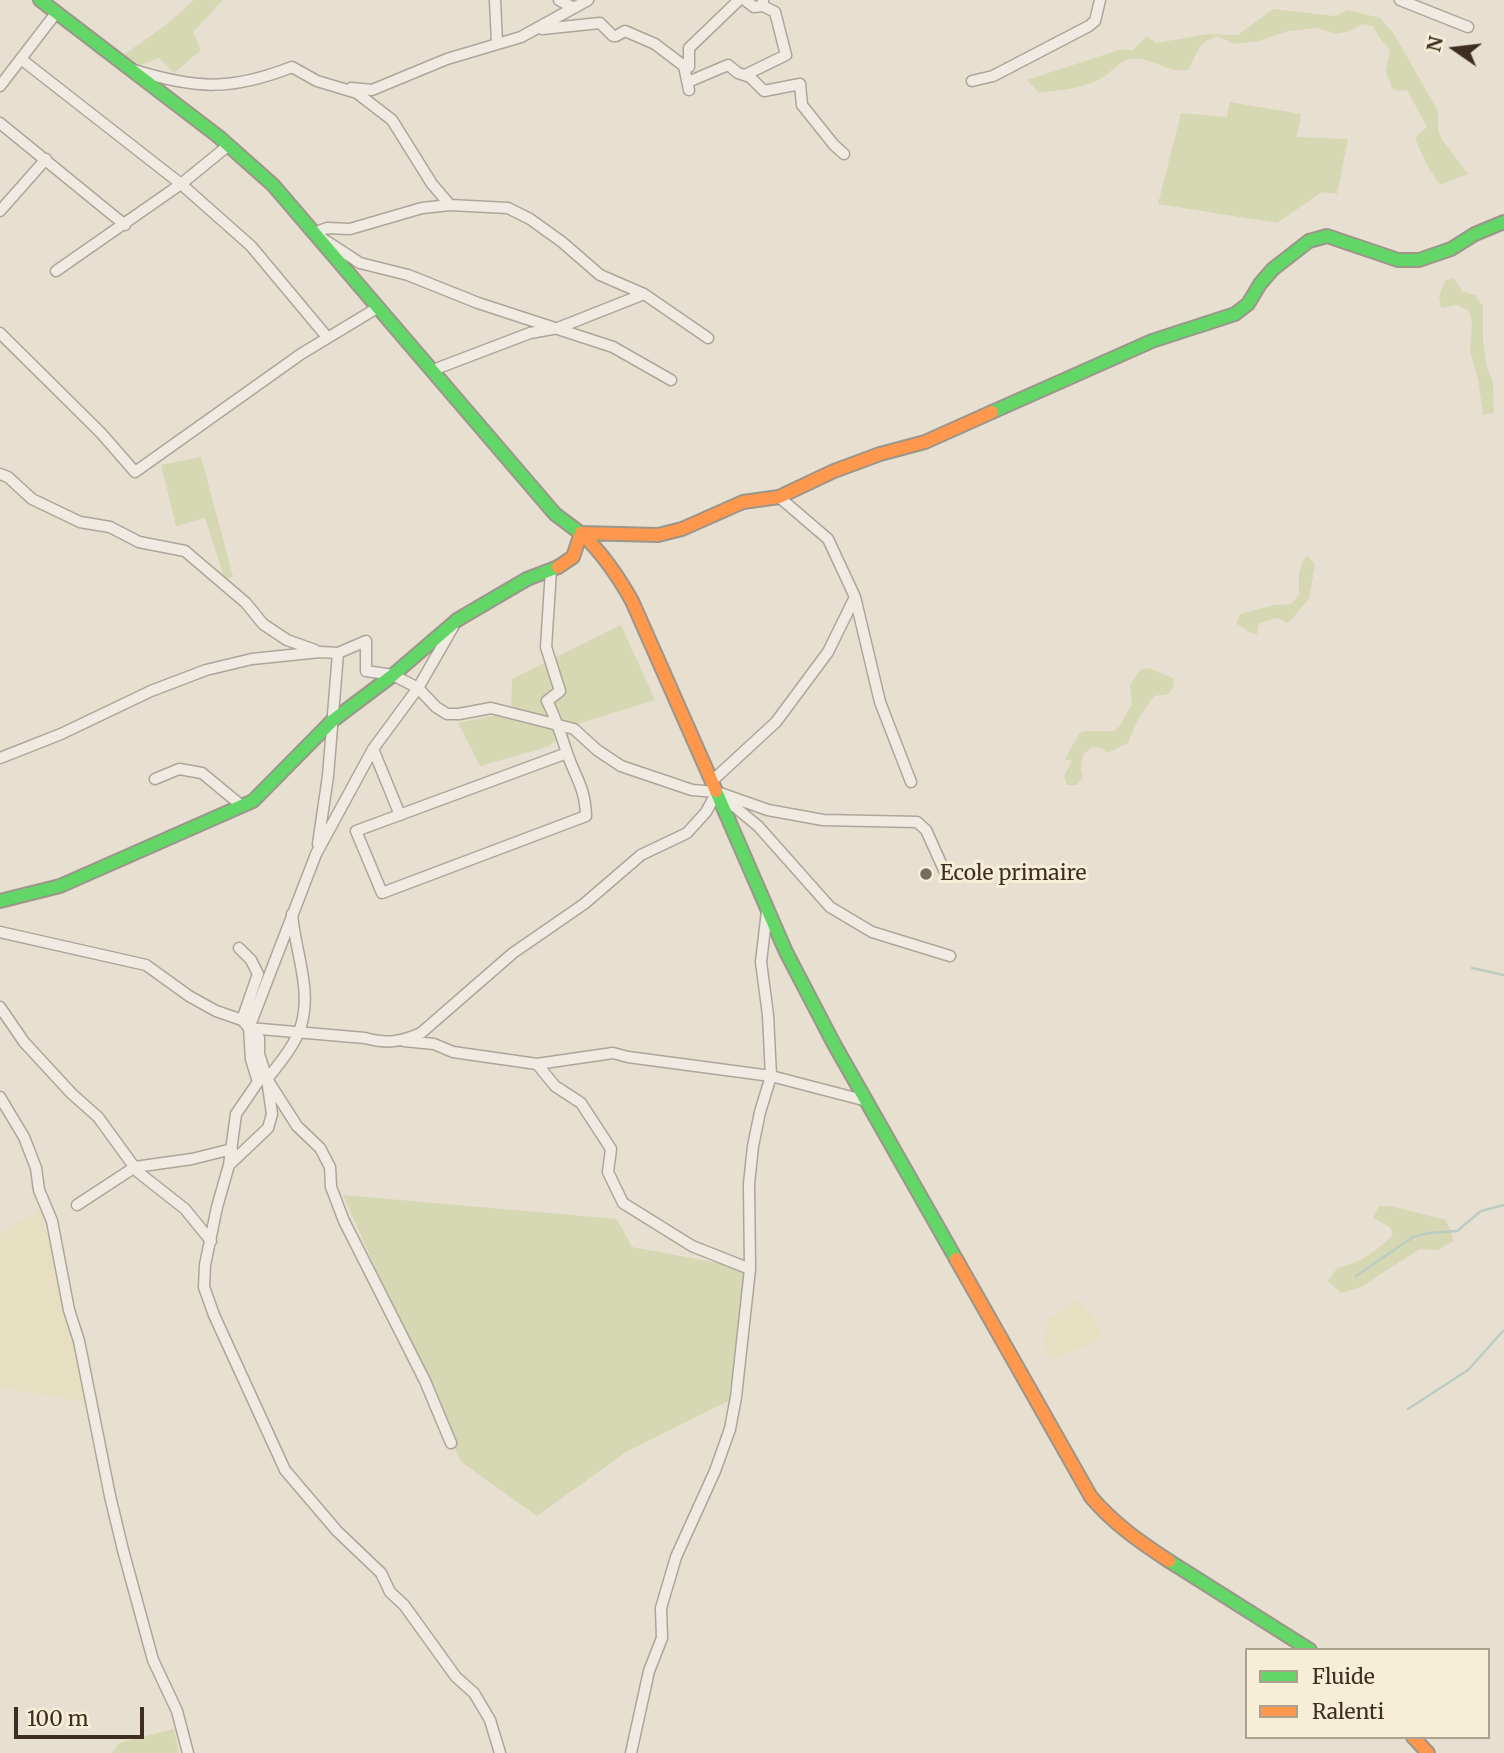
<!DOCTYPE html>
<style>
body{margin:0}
#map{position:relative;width:1504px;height:1753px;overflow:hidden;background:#e7e0d1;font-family:Merriweather,serif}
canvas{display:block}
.legend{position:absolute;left:1245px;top:1648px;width:245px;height:91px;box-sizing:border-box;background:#f7eed8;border:2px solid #ada18e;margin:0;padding:9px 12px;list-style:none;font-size:21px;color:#3d2e20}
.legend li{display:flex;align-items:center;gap:14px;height:35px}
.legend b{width:35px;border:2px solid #ada18e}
.north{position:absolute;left:1420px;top:14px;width:70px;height:70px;-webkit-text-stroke:5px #f7eed8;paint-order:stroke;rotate:284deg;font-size:19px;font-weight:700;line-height:28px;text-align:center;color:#3d2e20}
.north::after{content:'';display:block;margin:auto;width:24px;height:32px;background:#3d2e20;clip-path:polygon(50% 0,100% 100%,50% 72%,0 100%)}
.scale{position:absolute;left:14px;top:1707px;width:130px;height:32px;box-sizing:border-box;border:4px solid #3d2e20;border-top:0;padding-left:9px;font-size:21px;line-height:24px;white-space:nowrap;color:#3d2e20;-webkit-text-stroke:5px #f7eed8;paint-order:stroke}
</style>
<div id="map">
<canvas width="1504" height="1753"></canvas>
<ul class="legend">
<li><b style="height:9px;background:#63d668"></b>Fluide</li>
<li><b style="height:9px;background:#ff974d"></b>Ralenti</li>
</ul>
<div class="north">N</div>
<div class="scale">100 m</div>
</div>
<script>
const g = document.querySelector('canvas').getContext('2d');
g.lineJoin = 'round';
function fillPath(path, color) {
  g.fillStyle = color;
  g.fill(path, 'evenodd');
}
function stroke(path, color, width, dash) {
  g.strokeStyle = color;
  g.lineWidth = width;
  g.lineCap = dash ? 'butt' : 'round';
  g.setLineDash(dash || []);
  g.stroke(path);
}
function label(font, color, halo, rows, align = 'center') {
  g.font = font + ' Merriweather,serif';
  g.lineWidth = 6;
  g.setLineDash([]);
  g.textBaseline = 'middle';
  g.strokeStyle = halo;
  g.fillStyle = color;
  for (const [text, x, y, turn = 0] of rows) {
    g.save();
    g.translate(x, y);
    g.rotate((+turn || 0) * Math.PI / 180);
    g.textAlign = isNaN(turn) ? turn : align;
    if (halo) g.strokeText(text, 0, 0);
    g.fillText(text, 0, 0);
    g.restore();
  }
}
fillPath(new Path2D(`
 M41 1209 88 1402 0 1388V1233Z
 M1076 1300 1096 1321 1102 1339 1053 1359 1043 1345 1049 1319Z`), '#e6dfc2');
fillPath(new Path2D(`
 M194 0H223L193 32 201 50 174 73 159 58 130 69 118 59 167 24Z
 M1273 9 1335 16 1348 10 1380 18 1394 34 1438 111V129L1441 138 1468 174 1440 185C1429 170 1422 155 1415 138L1427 127 1407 90 1398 91 1392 88 1386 72 1390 50 1378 36 1373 26 1362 24 1348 32 1336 34 1317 28 1289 31 1258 41 1233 44 1217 36C1195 44 1199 53 1188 70 1167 74 1150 55 1130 59 1118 62 1109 75 1098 80 1080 89 1059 90 1039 93L1027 80 1119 50H1133L1147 36 1156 43 1208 34 1238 35Z
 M1230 102 1301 114 1297 137 1348 139 1337 194 1322 192 1277 223 1158 204 1181 113 1227 117Z
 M1454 278 1463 292 1475 295 1483 306V341L1487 368 1493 382 1494 413 1483 415 1478 379 1470 351 1472 324 1469 311 1457 305 1441 308 1439 296 1445 281Z
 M201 457 233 576 225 580 205 518 176 526 161 465Z
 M1308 556 1315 565 1309 599 1288 623 1278 618 1259 623 1257 634 1250 633 1236 623 1240 614 1274 605 1291 604 1299 595V574L1303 560Z
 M621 625 655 700 568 727 550 746 480 766 458 723 511 712 512 679Z
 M1150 668 1174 679 1173 687 1168 694 1154 696 1137 721 1128 743 1107 753 1101 748 1093 747 1083 754 1081 769 1083 776 1077 785H1067L1064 776 1072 761 1065 759 1079 734 1084 731H1113L1119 727 1132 704 1130 685 1141 669Z
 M343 1195 617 1219 632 1247 750 1269 736 1397 626 1452 537 1516 461 1462Z
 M1379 1206H1391L1446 1220 1454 1241 1437 1250 1420 1249 1359 1288 1341 1293 1328 1281 1337 1268C1361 1263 1376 1252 1393 1234L1390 1227 1373 1218Z
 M174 1729 179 1753H112L119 1743Z`), '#d6d7b3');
stroke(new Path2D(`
 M1472 968 1504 975
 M1356 1276 1413 1237 1429 1233 1457 1231 1481 1211 1504 1205
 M1408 1409 1468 1370 1504 1330`), '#bcccc2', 2.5);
const street = new Path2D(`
 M495 0 497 43
 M559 0 572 7
 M745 0 754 7 763 6
 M1400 0 1468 27
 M542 29 600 23 613 36H616L625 31 655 44 684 66 689 90
 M21 59 181 184 56 271
 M689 67V48L739 0
 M134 70C196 89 231 91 292 67L317 81 357 93 392 120 432 184 450 205
 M745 75 786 55 775 12 763 6V0
 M972 81 993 76 1089 26 1095 21 1100 0
 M688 82 728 65 738 73 750 77 764 91 800 84 802 105 834 145 844 154
 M0 86 56 13
 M351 88 372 90 447 59 521 37 588 0
 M0 123 125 225
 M229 145 181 184 251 246 327 337
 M0 211 46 159
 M314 233 327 228 350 229 422 208 450 205 508 208 530 219 562 242 600 275 644 294 708 338
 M323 239 360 263 408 275 478 303 613 347 671 380
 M0 333 101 433 135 472 301 354 377 308
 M433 370 530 333 558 328 644 294
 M0 474 8 477 32 499 80 522 110 527 139 542 185 551 246 603 263 624 287 640 315 650
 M779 497 828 539 855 597 880 702 911 782
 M551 570 546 647 560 691 547 701C556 718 561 735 567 753 576 779 585 787 586 816L382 893 356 831 567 753
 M373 749 400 815
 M0 758 61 734 151 691 206 670 252 659 320 652 338 653 366 641V671L393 675 418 688 436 707 447 714H459L491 708 574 729 597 750 621 766 692 790 717 792 768 810 823 820 917 822 926 830 944 870
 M155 779 179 769 202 773 242 806
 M712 781 776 722 828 652 855 597
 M724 798 758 826 830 907 872 932 950 956
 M318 844 328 776 338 653
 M292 914C295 953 315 995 298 1034 292 1048 277 1067 267 1079L272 1114 268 1128 229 1165 217 1207 205 1265 204 1287 214 1315 285 1470 337 1531 381 1573 390 1592 404 1605 456 1677 474 1693 490 1720 500 1753
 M0 932 146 965 189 996 216 1011 242 1020 249 1028 365 1038C387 1044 401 1042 421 1033L513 953 584 904 641 855 687 833 706 812 717 792
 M239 948 251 960 258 974 242 1020
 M0 1007 24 1042 72 1094 98 1117 138 1172 185 1209 211 1241
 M249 1028 259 1038V1054L267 1079 297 1126 320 1148 330 1167 331 1187 344 1221 425 1381 451 1443
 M404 1041 434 1044 453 1052 537 1064 613 1053 628 1057 771 1076 867 1101
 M537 1064 555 1086 581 1103 611 1149 608 1172 623 1203 692 1246 750 1269
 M0 1097 24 1137 36 1168 39 1190 52 1221 69 1310 79 1341 110 1496 123 1550 153 1660 177 1711 188 1753
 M229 1165 236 1114 258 1082 251 1059 249 1028 316 854 373 749 418 688 453 627
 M77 1205 135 1167 192 1159 232 1149
 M631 1753 649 1671 662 1638 661 1608 676 1557 715 1471 730 1429 736 1397 750 1269 749 1184 753 1146 760 1112 771 1076 768 1015 761 962 767 911`);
const fast = new Path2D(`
 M40 0 219 137 273 185 555 514 583 535
 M992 412 1152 341 1235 314 1248 304 1260 284 1273 269 1309 241 1327 236 1398 260H1419L1451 249 1475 234 1504 222
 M716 791 786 952 834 1044 956 1259
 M0 901 60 886 253 801 332 721 393 675 457 620 527 579 558 567
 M1169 1561 1310 1650`);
const slow = new Path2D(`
 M583 535C604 555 618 576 632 601L716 791
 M558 567 573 557 581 533 658 535 682 529 743 502 779 497 834 471 880 454 925 442 992 412
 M956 1259 1091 1497C1114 1524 1140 1542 1169 1561
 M1413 1737 1428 1753`);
stroke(street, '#ada599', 13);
stroke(fast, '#9c958a', 16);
stroke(slow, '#9c958a', 16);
stroke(street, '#efebe3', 10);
stroke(fast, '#63d668', 12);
stroke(slow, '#ff974d', 12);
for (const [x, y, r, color] of [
 [926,874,7,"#786c5e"]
]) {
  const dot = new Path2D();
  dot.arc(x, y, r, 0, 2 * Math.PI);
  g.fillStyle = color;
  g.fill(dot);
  stroke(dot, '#f7eed8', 2.5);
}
label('21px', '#3d2e20', '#f7eed8', [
 ["Ecole primaire",940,874]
], 'left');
</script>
